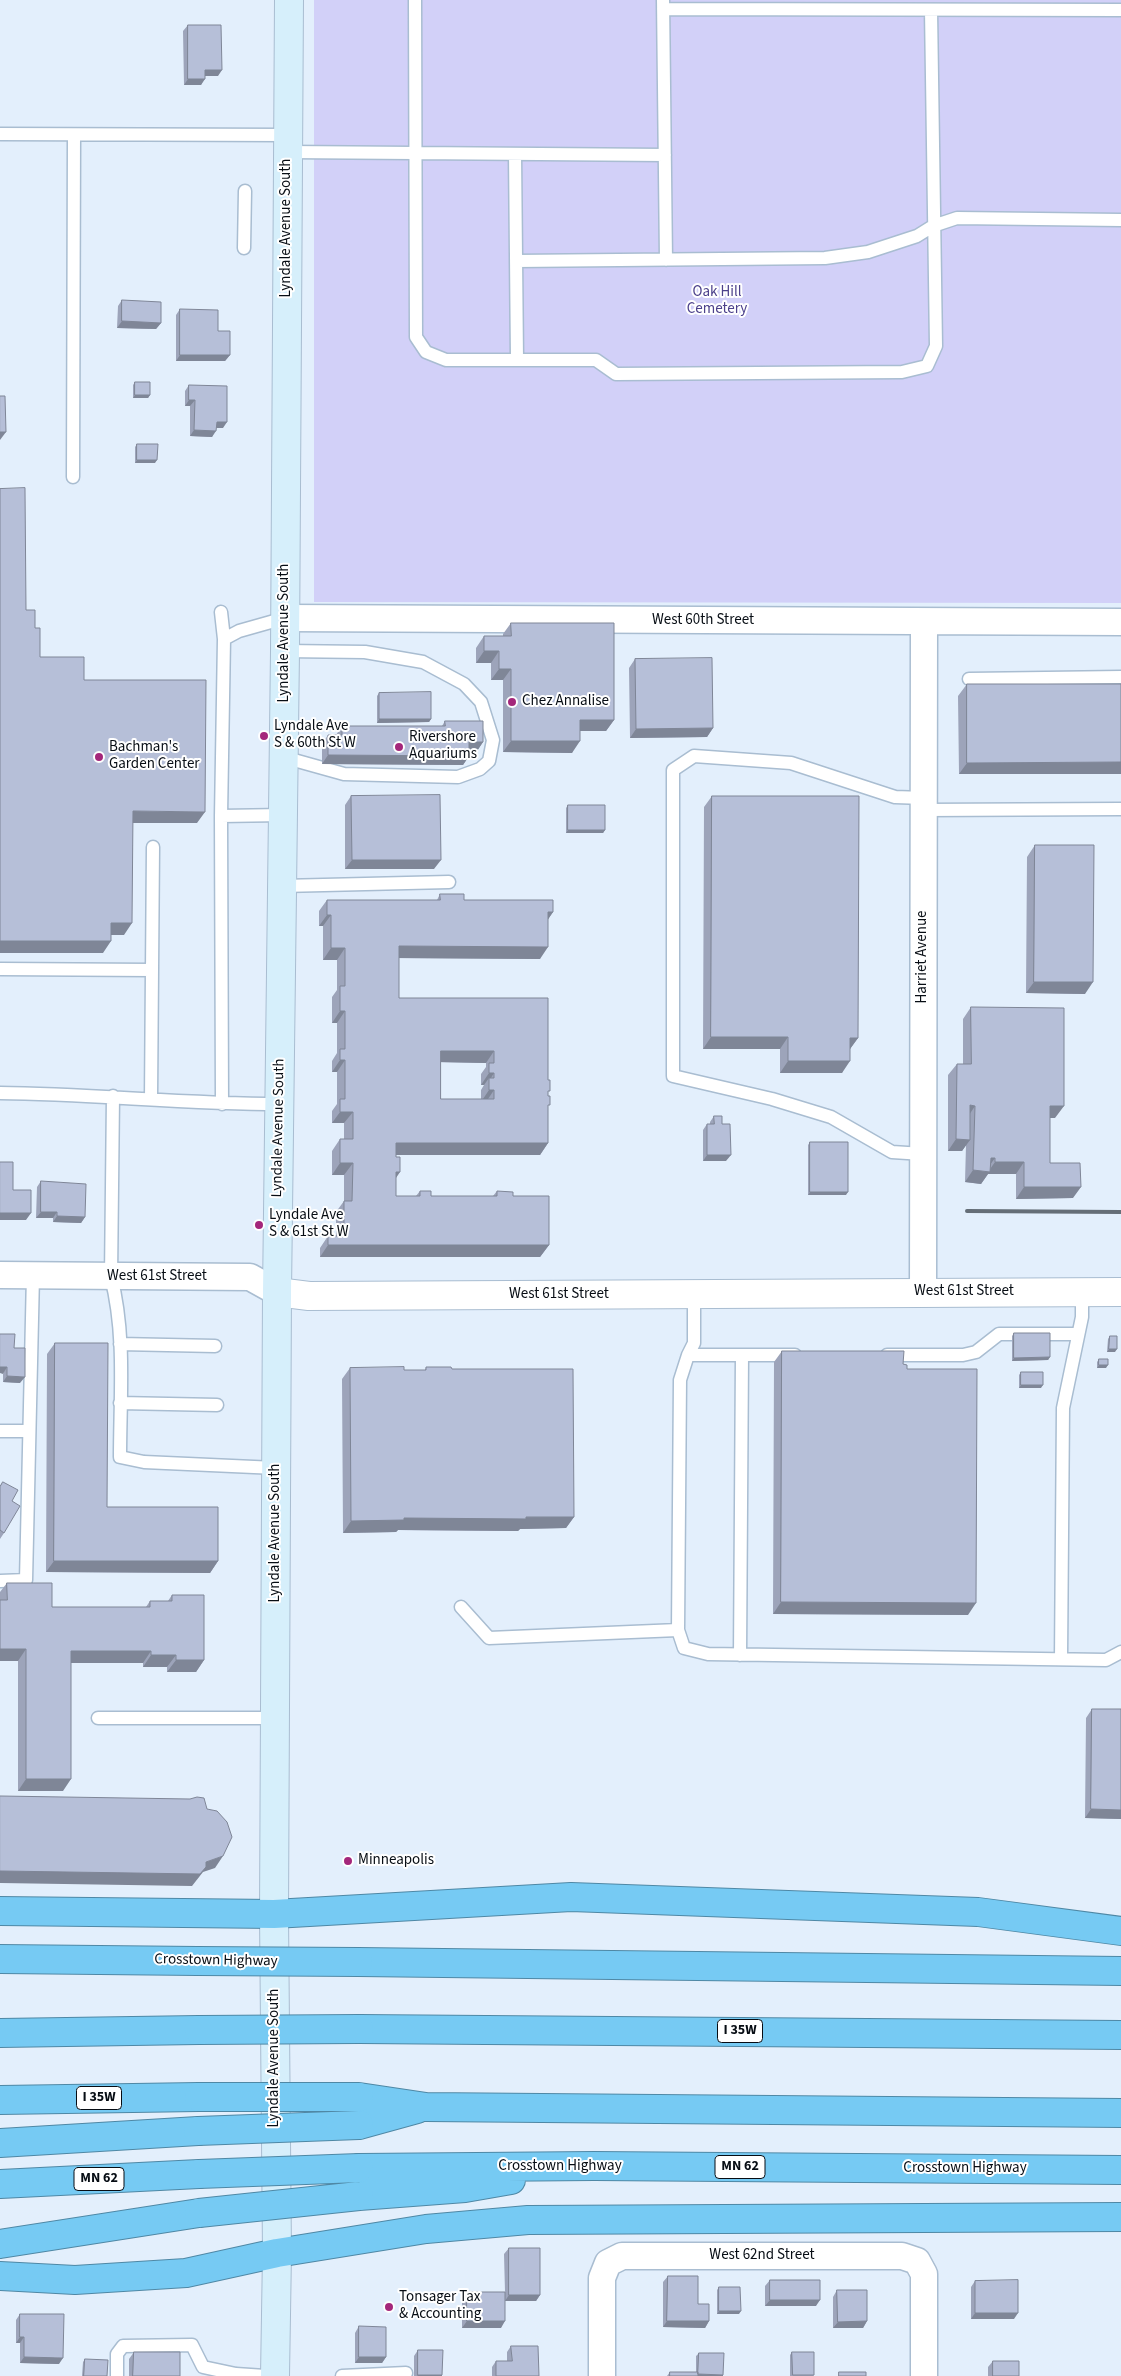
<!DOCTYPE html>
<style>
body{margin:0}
canvas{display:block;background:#e3effc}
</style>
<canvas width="1121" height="2376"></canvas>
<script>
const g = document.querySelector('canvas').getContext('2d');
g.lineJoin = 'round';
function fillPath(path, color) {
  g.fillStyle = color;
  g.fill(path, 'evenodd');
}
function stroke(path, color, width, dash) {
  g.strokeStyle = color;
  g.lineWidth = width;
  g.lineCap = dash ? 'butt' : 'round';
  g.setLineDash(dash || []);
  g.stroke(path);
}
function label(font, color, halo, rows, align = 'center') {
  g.font = font + ' "Source Sans 3",sans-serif';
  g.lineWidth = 4;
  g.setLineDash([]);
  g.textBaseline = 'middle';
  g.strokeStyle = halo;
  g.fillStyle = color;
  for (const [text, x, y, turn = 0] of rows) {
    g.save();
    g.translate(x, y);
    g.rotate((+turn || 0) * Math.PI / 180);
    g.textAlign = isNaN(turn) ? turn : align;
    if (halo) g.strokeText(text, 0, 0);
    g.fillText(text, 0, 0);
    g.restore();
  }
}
fillPath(new Path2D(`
 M314 0H1121V603L314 602Z`), '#d2d0f8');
const service = new Path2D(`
 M415 0 416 337 426 352 446 360H596L616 374 902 372 927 366 936 346 931 10
 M663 0 666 260
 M663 9 1121 10
 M0 134 288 135
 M288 152 665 155
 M515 154 517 360
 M244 248 245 191
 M516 261 825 258 868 252 917 236 933 226 957 218 1121 220
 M73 477 74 135
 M221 612 224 639 221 816 222 1104
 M224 639 239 631 285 618
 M969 679 1121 677
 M283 757 344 774 458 777 480 769 489 761 493 740 481 702 464 684 423 662 365 652 285 651
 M924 810 1121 809
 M221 816 283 815
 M282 886 449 882
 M0 969 152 970 153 847
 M0 1093C93 1094 186 1104 279 1104
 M113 1096 111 1277C126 1335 120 1397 120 1457L144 1462 276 1468
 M151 1099 152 970
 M923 1154 892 1152 831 1117 772 1099 673 1076V770L694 756 791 763 895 797 924 798
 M694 1294V1343L688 1355 680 1380 678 1630 684 1648 708 1654 1106 1660 1121 1652
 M120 1344 215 1346
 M688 1355H795
 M887 1355H963L976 1352 999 1334H1078
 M120 1403 217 1405
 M0 1431H28
 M0 1581 26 1580 33 1275
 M461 1607 489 1638 678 1630
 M740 1655 742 1355
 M1061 1659 1063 1408 1082 1317V1292
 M98 1718H275
 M117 2376V2354L123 2346 192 2345 203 2367 236 2374 265 2376
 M342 2376 406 2373`);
const minor = new Path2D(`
 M285 618 1121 622
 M0 1275 250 1277 277 1292
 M923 1293 924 622
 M602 2376V2278L608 2263 622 2256H902L917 2261 924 2274V2376`);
const tertiary = new Path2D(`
 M277 1292 309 1296 1121 1292`);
const secondary = new Path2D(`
 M275 2376 277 2253 274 1914 277 1292 285 651 289 0`);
const motorway = new Path2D(`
 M0 1911 274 1914 571 1897 978 1912 1121 1931
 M0 1959 198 1961
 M358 1962 1121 1971
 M359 2029 1121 2035
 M0 2033 199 2030
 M359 2097 426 2107 1121 2113
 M0 2100 199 2097
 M359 2125 417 2109
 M0 2143 198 2131
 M359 2168 594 2166 1121 2170
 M0 2184 199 2174
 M359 2196 465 2188 511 2180
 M0 2244 199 2213
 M0 2276 75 2280 186 2273 277 2253 426 2229 528 2220 1121 2217`);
stroke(service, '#a9bdd1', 15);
stroke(minor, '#a9bdd1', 29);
stroke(tertiary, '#a9bdd1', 30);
stroke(secondary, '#a9bdd1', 30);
stroke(motorway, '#4f88a5', 30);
stroke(service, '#fff', 12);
stroke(minor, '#fff', 26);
stroke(tertiary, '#fff', 28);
stroke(secondary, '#d6effb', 28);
stroke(motorway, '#76caf3', 28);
stroke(new Path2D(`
 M967 1211 1121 1212`), '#656e77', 4);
const motorwayBridge = new Path2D(`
 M198 1961 358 1962
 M199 2030 359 2029
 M199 2097H359
 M198 2131 359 2125
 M199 2174 359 2168
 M199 2213 359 2196`);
stroke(motorwayBridge, '#4f88a5', 30, []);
stroke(motorwayBridge, '#76caf3', 28);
fillPath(new Path2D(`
 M188 25 218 76H205L201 85H184L183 31Z
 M122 300 161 323 156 329 117 328 118 306Z
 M180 309 218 331 230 355 225 361H176V315Z
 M135 382 150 395 148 398H133V385Z
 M189 385 223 428H216L212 437 190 436V406H185V391Z
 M137 444 155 463H135V447Z
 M511 623 614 720 606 731H580L572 753 503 752V680H491V663H476V648L484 636H503V634Z
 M635 659 713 728 707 737 630 738 629 668Z
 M967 684H1121V774H959L958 696Z
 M379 693 431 719 429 722 377 723V696Z
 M445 721 483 742 477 751H469V756L463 765 322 764V744L328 735H336L342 726H442Z
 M351 796 434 869H345V805Z
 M712 796 858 1038 850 1049 842 1073H780V1049H703L704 807Z
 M568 805 605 830 603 833H566V808Z
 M1035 845 1085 994 1026 993 1027 857Z
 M440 894 464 900 553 912 548 919 540 959 399 958V998H548V1143L540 1155H396V1196H416L420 1191 431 1196H493L497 1191 513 1196 549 1245 540 1257H320V1248L328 1236H336V1212L344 1201V1175H332V1151L340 1139H344V1123H332V1111L337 1104V1072H332V1061L337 1053V1023H332V997L337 990V960H323V926H319V911L327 900H437ZM441 1062 486 1063V1067L481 1074V1085H484L481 1090V1099H441Z
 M971 1007 1055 1118H1050V1163L1073 1198 1016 1199V1174H988L981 1184 965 1182 966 1145 962 1151H948V1075L957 1064H963V1019Z
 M714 1116 722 1124 726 1161H703V1130L707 1124H710V1122Z
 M810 1142 846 1195H808V1145Z
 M41 1181 85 1217 81 1223 53 1222V1218H36L37 1187Z
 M1014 1333 1050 1357 1048 1360 1012 1361V1336Z
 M1110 1336 1115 1352H1107L1108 1339Z
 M55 1343 107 1507 218 1561 210 1573 46 1572 47 1354Z
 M14 1348 20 1383 3 1382V1374Z
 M782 1351 903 1364 907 1369 968 1615 773 1614 774 1362Z
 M1099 1359 1106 1368H1097V1362Z
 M426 1367 452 1369 574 1517 566 1528 520 1529 518 1531 398 1530 396 1532 343 1533 342 1379 350 1368 404 1370H425Z
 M1021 1372 1041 1388H1019V1375Z
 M3 1482 12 1501 4 1533 0 1539V1486Z
 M7 1583 52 1607H146L150 1601H168L172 1595 204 1660 196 1672H167V1667H143V1663H71L63 1791H18V1661H0V1592Z
 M1092 1709H1121V1819L1085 1818 1086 1718Z
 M509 2248 540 2295 536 2301H505L501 2328H462V2298L467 2292H505L504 2254Z
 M668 2276 698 2304 709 2321 705 2328 663 2327V2282Z
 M770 2280 816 2306H765V2286Z
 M975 2281 1014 2319H971V2287Z
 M719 2287 739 2314H717V2290Z
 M837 2290 867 2321 863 2328H833V2297Z
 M20 2314 59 2364 20 2363V2343H16V2320Z
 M359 2326 386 2357 382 2363H355V2333Z
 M511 2346 539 2376H492V2367L496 2361H507V2352Z
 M418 2350 442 2375V2376H414V2356Z
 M134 2352 180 2376H129V2359Z
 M792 2352 814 2376H790V2355Z
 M699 2353 723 2375V2376H667L670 2372H696V2356Z
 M85 2359 107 2376H82L83 2362Z
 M993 2361 1019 2376H988V2367Z`), '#9da4ba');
fillPath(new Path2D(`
 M205 70H222L218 76H201Z
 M188 79H205L201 85H184Z
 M122 321 161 323 156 329 117 328Z
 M180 355H230L225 361H176Z
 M135 395H150L148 398H133Z
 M189 400H195L190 406H185Z
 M217 422H227L223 428H212Z
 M194 430 216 431 212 437 190 436Z
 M0 432H6L0 440Z
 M137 460H157L155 463H135Z
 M484 651H499L491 663H476Z
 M499 669H511L503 680H491Z
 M379 719H431L429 722 377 723Z
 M580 720H614L606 731H572Z
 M713 728 707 737 630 738 636 729Z
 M511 741H580L572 753 503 752Z
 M469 742H483L477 751H463Z
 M328 755 469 756 463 765 322 764Z
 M1121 762V774H959L967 763Z
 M133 811 205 812 197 823H125Z
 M568 830H605L603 833H566Z
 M352 860H441L434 869H345Z
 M548 912H553L545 924Z
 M327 915H331L323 926H319Z
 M111 923H132L124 935H103Z
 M0 941H111L103 953H0Z
 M399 946 548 947 540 959 391 958Z
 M331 948H345L337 960H323Z
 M1034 982H1093L1085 994 1026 993Z
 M340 1011H345L337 1023H332Z
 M711 1037H788L780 1049H703Z
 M850 1038H858L850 1049Z
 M441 1051H494L486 1063 433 1062Z
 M340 1060H345L337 1072H332Z
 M788 1061H850L842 1073H780Z
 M489 1073H494L489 1081V1078L484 1085H481Z
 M489 1090H494L486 1102H481Z
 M970 1105 975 1106 967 1118Z
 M1050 1106H1064L1055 1118H1042Z
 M340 1112H353L344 1123H332Z
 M956 1139 970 1140 962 1151H948Z
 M396 1143H548L540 1155H387Z
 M707 1155H731L726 1161H703Z
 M991 1158H995L987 1169Z
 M995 1162H1024L1016 1174H988L981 1184 965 1182 973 1170 988 1172Z
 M340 1163H353L344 1175H332Z
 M396 1172H400L392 1184Z
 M1024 1187H1081L1073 1198 1016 1199Z
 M810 1192H848L846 1195H808Z
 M41 1212H57L53 1218H36Z
 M0 1213H31L26 1220H0Z
 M57 1216 85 1217 81 1223 53 1222Z
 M328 1245H549L540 1257H320Z
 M1109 1349H1117L1115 1352H1107Z
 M1050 1357 1048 1360 1012 1361 1014 1358Z
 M1099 1365H1108L1106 1368H1097Z
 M0 1367H7L3 1374 0 1373Z
 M7 1376 25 1377 20 1383 3 1382Z
 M1021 1385H1043L1041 1388H1019Z
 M574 1517 566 1528 520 1529 518 1531 398 1530 396 1532 343 1533 351 1521 404 1518Z
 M54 1561H218L210 1573 46 1572Z
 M781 1602 976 1603 968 1615 773 1614Z
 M0 1649H26L18 1661H0Z
 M71 1651H151L143 1663H63Z
 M151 1655H176L167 1667H143Z
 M176 1660H204L196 1672H167Z
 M26 1779H71L63 1791H18Z
 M1091 1809 1121 1810V1819L1085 1818Z
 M223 1856 215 1868 203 1872 192 1886 0 1883V1871L206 1862Z
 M509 2295H540L536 2301H505Z
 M770 2300H820L816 2306H765Z
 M719 2311H741L739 2314H717Z
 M975 2313H1018L1014 2319H971Z
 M467 2321H505L501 2328H462Z
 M667 2321H709L705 2328 663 2327Z
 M867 2321 863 2328H833L838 2322Z
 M20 2337H24L20 2343H16Z
 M24 2357 63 2358 59 2364 20 2363Z
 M359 2357H386L382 2363H355Z
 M698 2374 723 2375V2376H697Z
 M418 2375H442V2376H417Z`), '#7f8697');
const building = new Path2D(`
 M188 25H221L222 70H205V79H188Z
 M122 300 161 302V323L122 321Z
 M180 309 218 310V331H230V355H180Z
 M135 382H150V395H135Z
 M189 385 227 386V422H217L216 431 194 430 195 400H189Z
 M0 396H5L6 432H0Z
 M137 444H158L157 460H137Z
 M25 488 26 610H35V628H40V657H84V680H206L205 812 133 811 132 923H111V941H0V489Z
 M511 623H614V720H580V741H511V669H499V651H484V636H511Z
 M712 658 713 728 636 729 635 659Z
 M967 684H1121V762L967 763Z
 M431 692V719H379V693Z
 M445 721H483V742H469V756L328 755V735H342V726H445Z
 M440 795 441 860H352L351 796Z
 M712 796H859L858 1038H850V1061H788V1037H711Z
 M568 805H605V830H568Z
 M1035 845H1094L1093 982H1034Z
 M440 894H464V900H553V912H548V947L399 946V998H548V1080H550V1091H548V1096H550V1105H548V1143H396V1157H400V1172H396V1196H420V1191H431V1196H497V1191L513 1192V1196H549V1245H328V1236H344V1201H352L353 1163H340V1139H353V1112H340V1099H345V1060H340V1049H345V1011H340V986H345V948H331V915H327V900H440ZM441 1051H494V1063H489V1073H494V1078H489V1090H494V1099H441Z
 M971 1007 1064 1008V1106H1050V1163H1080L1081 1187H1024V1162H995V1158H991L990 1172 973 1170 975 1106 970 1105V1140L956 1139 957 1064H971Z
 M714 1116H722V1124H730L731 1155H707V1124H714Z
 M810 1142H848V1192H810Z
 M0 1162H13V1190H31V1213H0Z
 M41 1181 86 1184 85 1217 57 1216V1212H41Z
 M1014 1333H1050V1357L1014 1358Z
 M0 1334H15L14 1348H25V1377L7 1376V1367H0Z
 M1110 1336H1117V1349H1109Z
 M55 1343H108L107 1507H218V1561H54Z
 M782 1351H904L903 1364 907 1365V1369H977L976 1603 781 1602Z
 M1099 1359H1108V1365H1099Z
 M404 1367V1370H426V1367H451L452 1369H573L574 1517H526V1519L404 1518V1520L351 1521 350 1368Z
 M1021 1372H1043V1385H1021Z
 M3 1482 18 1490 12 1501 20 1506 4 1533 0 1530V1487Z
 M7 1583H52V1607H150V1601H172V1595H204V1660H176V1655H151V1651H71V1779H26V1649H0V1600H7Z
 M1092 1709H1121V1810L1091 1809Z
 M0 1796 190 1799 197 1797 204 1798 207 1809 217 1811 227 1822 232 1837 223 1856 206 1862V1867L200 1874 0 1871Z
 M509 2248H540V2295H509Z
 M668 2276H698V2304H709V2321H667Z
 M770 2280H820V2300H770Z
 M1018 2280V2313H975V2281Z
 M719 2287H740L741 2311H719Z
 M837 2290H867V2321L838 2322Z
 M467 2292H505V2321H467Z
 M20 2314H64L63 2358 24 2357V2337H20Z
 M359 2326 386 2327V2357H359Z
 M511 2346H538L539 2376H496V2361H512Z
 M418 2350H443L442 2375H418Z
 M134 2352H180V2376H133Z
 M792 2352H814V2375H793Z
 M699 2353H724L723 2375 698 2374Z
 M85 2359 108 2360 107 2376H84Z
 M993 2361H1019V2376H993Z
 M670 2372H698V2376H670Z
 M839 2372H866V2376H839Z`);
fillPath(building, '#b6bfd8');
stroke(building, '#7f8697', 1);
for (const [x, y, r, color] of [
 [512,702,5,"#a4277b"],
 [264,736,5,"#a4277b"],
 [399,747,5,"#a4277b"],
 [99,757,5,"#a4277b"],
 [259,1225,5,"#a4277b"],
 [348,1861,5,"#a4277b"],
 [389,2307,5,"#a4277b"]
]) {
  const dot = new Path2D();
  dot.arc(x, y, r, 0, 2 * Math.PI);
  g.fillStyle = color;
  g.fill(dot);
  stroke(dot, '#fff', 2);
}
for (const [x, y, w] of [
 [740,2031,45],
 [99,2098,45],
 [740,2167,50],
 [99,2179,50]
]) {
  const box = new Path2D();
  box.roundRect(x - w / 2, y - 11.5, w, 23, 4);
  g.fillStyle = '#fff';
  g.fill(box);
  stroke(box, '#070d14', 1);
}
label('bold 14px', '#070d14', null, [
 ["I 35W",740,2031],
 ["I 35W",99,2098],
 ["MN 62",740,2167],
 ["MN 62",99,2179]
]);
label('15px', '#070d14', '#fff', [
 ["Lyndale Avenue South",287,228,-90],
 ["West 60th Street",703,621],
 ["Lyndale Avenue South",285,633,-90],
 ["Harriet Avenue",923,957,-90],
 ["Lyndale Avenue South",279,1128,-89],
 ["West 61st Street",157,1277],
 ["West 61st Street",964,1292],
 ["West 61st Street",559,1295],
 ["Lyndale Avenue South",276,1533,-90],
 ["Crosstown Highway",216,1961,1],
 ["Lyndale Avenue South",275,2058,-90],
 ["Crosstown Highway",560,2167],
 ["Crosstown Highway",965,2169],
 ["West 62nd Street",762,2256]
]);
label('15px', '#4c418b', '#fff', [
 ["Oak Hill",717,293],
 ["Cemetery",717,310]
]);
label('15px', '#070d14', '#fff', [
 ["Chez Annalise",522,702],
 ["Lyndale Ave",274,727],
 ["S & 60th St W",274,744],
 ["Rivershore",409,738],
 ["Aquariums",409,755],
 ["Bachman's",109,748],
 ["Garden Center",109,765],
 ["Lyndale Ave",269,1216],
 ["S & 61st St W",269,1233],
 ["Minneapolis",358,1861],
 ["Tonsager Tax",399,2298],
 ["& Accounting",399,2315]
], 'left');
</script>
